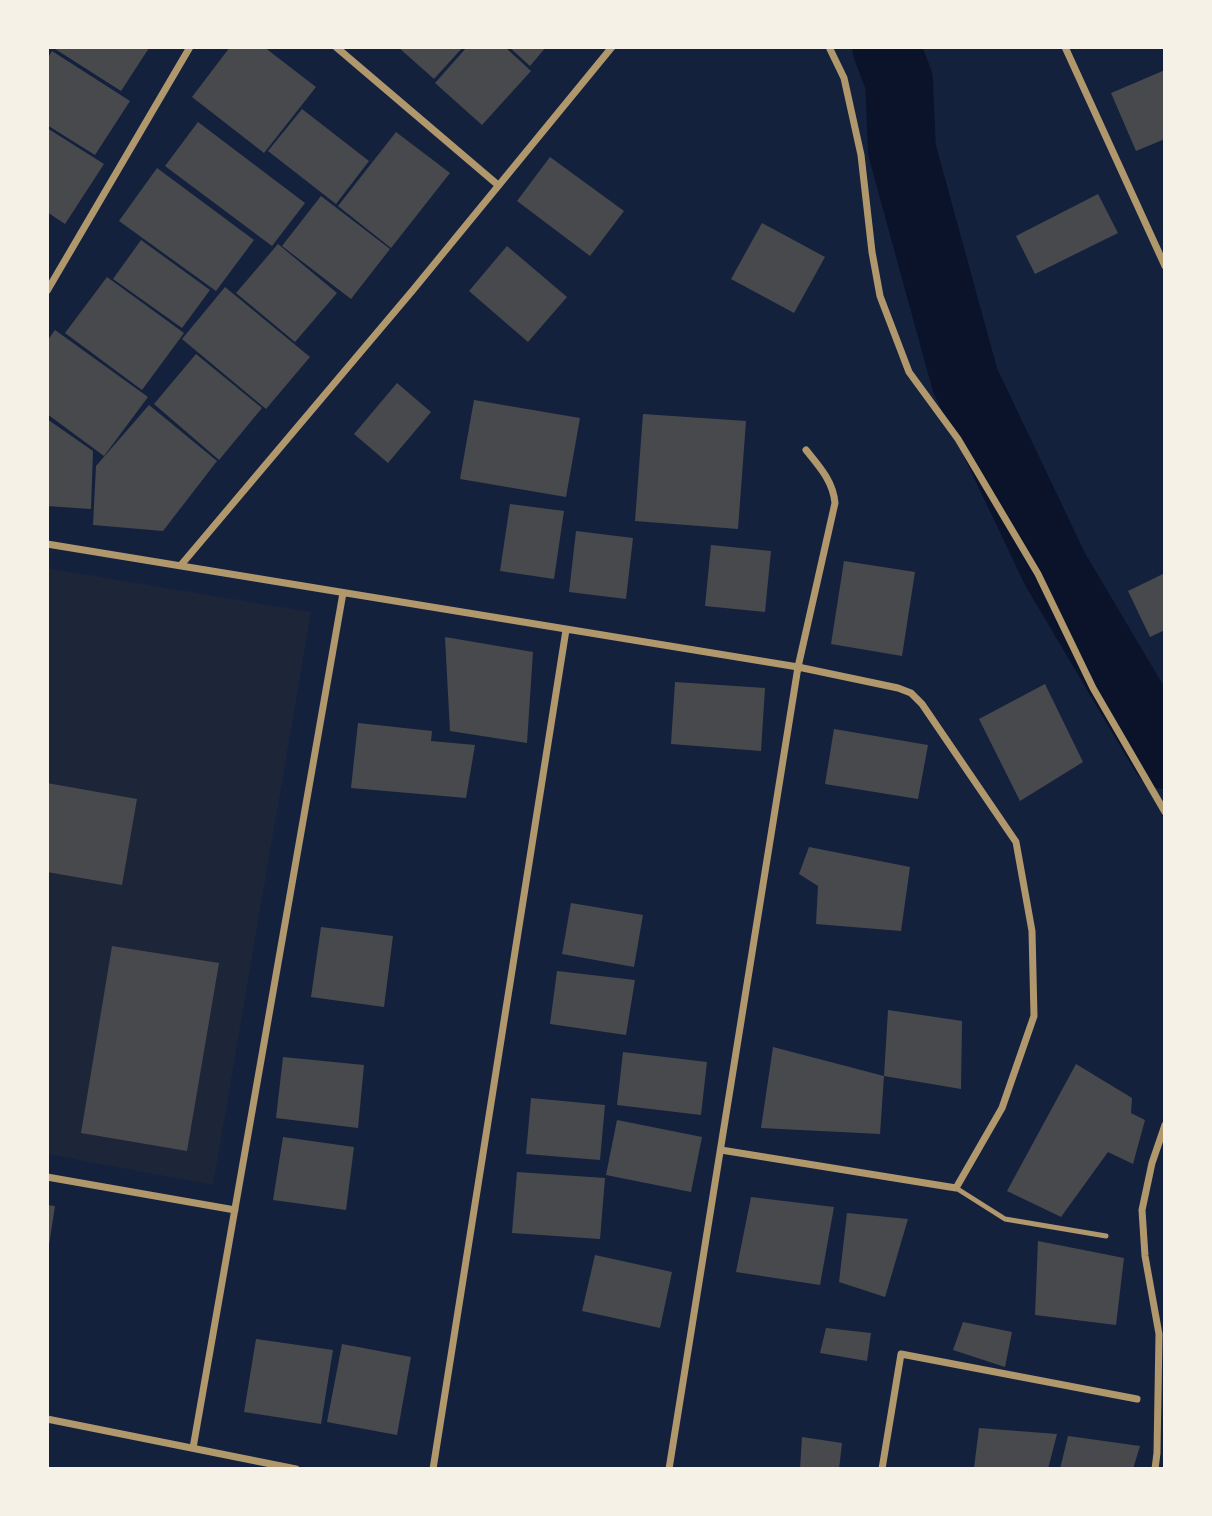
<!DOCTYPE html>
<style>
body{margin:0}
#map{position:relative;width:1212px;height:1516px;overflow:hidden;background:#14213d;font-family:"Alegreya Sans",sans-serif}
canvas{display:block}
.frame{position:absolute;inset:0;border:49px solid #f6f1e7;pointer-events:none}
</style>
<div id="map">
<canvas width="1212" height="1516"></canvas>
<div class="frame"></div>
</div>
<script>
const g = document.querySelector('canvas').getContext('2d');
g.lineJoin = 'round';
function fillPath(path, color) {
  g.fillStyle = color;
  g.fill(path, 'evenodd');
}
function stroke(path, color, width, dash) {
  g.strokeStyle = color;
  g.lineWidth = width;
  g.lineCap = dash ? 'butt' : 'round';
  g.setLineDash(dash || []);
  g.stroke(path);
}
fillPath(new Path2D(`
 M47 568 311 612 213 1185 47 1154Z`), '#1d2539');
stroke(new Path2D(`
 M886 47 899 81 902 150 965 380 1055 569 1165 755`), '#0b132b', 68);
fillPath(new Path2D(`
 M52 47H147L149 48 121 91Z
 M230 47H264L316 87 264 153 192 97Z
 M398 47H463L434 79Z
 M467 47H505L531 71 482 125 435 83Z
 M509 47H546L530 66Z
 M52 51 130 101 95 155 47 125V59Z
 M1165 70V139L1136 151 1111 93Z
 M302 109 369 161 336 204 268 151Z
 M198 122 305 203 272 246 165 166Z
 M47 128 104 164 65 224 47 212Z
 M396 132 450 173 391 248 338 206Z
 M550 157 624 211 590 256 517 201Z
 M157 168 254 240 216 291 119 221Z
 M1098 194 1118 233 1035 274 1016 236Z
 M321 196 390 249 351 299 282 246Z
 M762 223 825 257 794 313 731 279Z
 M141 240 210 290 182 328 113 279Z
 M278 244 337 293 295 342 236 293Z
 M507 246 567 297 528 342 469 291Z
 M107 277 184 333 142 390 65 333Z
 M225 287 310 357 266 409 182 339Z
 M55 330 148 397 104 456 47 414V341Z
 M196 354 262 408 219 460 154 404Z
 M397 383 431 412 388 463 354 434Z
 M474 400 580 418 566 497 460 479Z
 M149 405 217 461 163 531 93 525 96 466Z
 M643 414 746 421 738 529 635 521Z
 M47 419 93 451 91 509 47 506Z
 M510 504 564 511 554 579 500 571Z
 M576 531 633 538 626 599 569 592Z
 M711 545 771 551 765 612 705 606Z
 M844 561 915 572 902 656 831 644Z
 M1165 573V630L1150 637 1128 591Z
 M445 637 533 652 527 743 450 731Z
 M675 682 765 688 761 751 671 744Z
 M1045 684 1083 762 1020 801 979 719Z
 M358 723 432 731 431 741 475 745 466 798 351 788Z
 M834 729 928 745 918 799 825 784Z
 M47 783 137 799 122 885 47 872Z
 M809 847 910 867 901 931 816 924 818 886 799 874Z
 M571 903 643 915 634 967 562 954Z
 M321 927 393 936 384 1007 311 997Z
 M112 946 219 963 187 1151 81 1133Z
 M557 971 635 980 626 1035 550 1024Z
 M888 1010 962 1021 961 1089 884 1076Z
 M773 1047 884 1076 880 1134 761 1128Z
 M623 1052 707 1062 701 1115 617 1105Z
 M283 1057 364 1065 358 1128 276 1118Z
 M1076 1064 1132 1098 1131 1113 1145 1120 1133 1164 1108 1152 1061 1217 1007 1191Z
 M531 1098 605 1105 600 1160 526 1154Z
 M617 1120 702 1137 691 1192 606 1175Z
 M283 1137 354 1147 346 1210 273 1200Z
 M517 1172 605 1178 600 1239 512 1233Z
 M751 1197 834 1207 820 1285 736 1272Z
 M47 1205 55 1206 49 1245H47Z
 M847 1213 908 1219 885 1297 839 1282Z
 M1038 1241 1124 1258 1116 1325 1035 1315Z
 M595 1255 672 1272 660 1328 582 1311Z
 M963 1322 1012 1332 1005 1367 953 1350Z
 M826 1328 871 1333 867 1361 820 1353Z
 M256 1339 333 1350 321 1424 244 1412Z
 M342 1344 411 1357 397 1435 327 1422Z
 M979 1428 1057 1434 1048 1469 974 1468Z
 M1068 1436 1140 1446 1133 1469H1060Z
 M802 1437 842 1443 839 1469H800Z`), '#48494c');
stroke(new Path2D(`
 M956 1188 1005 1219 1106 1236`), '#b1986c', 5);
stroke(new Path2D(`
 M336 47 498 185
 M829 47 844 78 861 155 872 252 880 296 909 372 958 439 1038 574 1093 688 1165 812
 M1065 47 1165 266
 M47 291 190 47
 M47 544 798 667 898 688 911 693 922 704 1016 842 1032 931 1034 1016 1002 1108 956 1188 721 1150
 M181 565 413 290 612 47
 M47 1177 235 1210
 M47 1419 296 1469
 M193 1448 343 593
 M433 1469 566 630
 M669 1469 798 667 835 503C833 481 819 466 806 450
 M882 1469 901 1354 1137 1399
 M1155 1469 1157 1453 1159 1334 1145 1256 1142 1210 1152 1163 1165 1125`), '#b1986c', 7);
</script>
